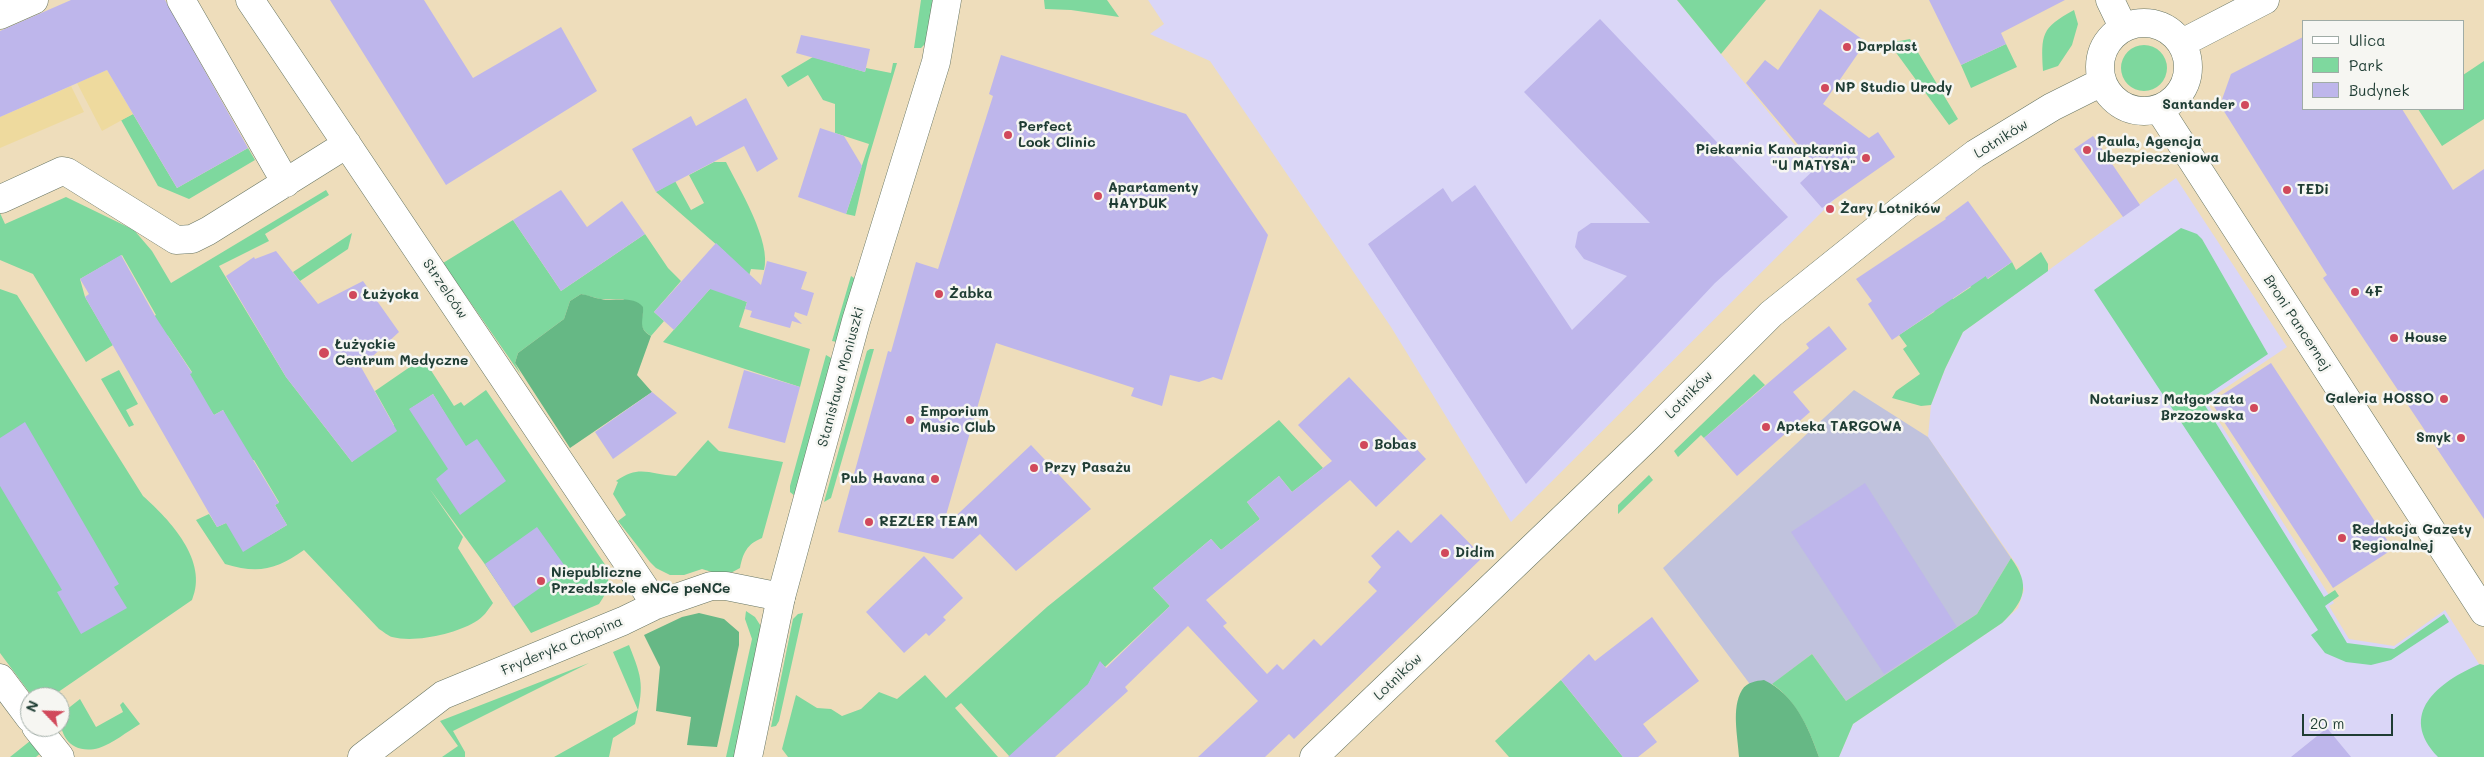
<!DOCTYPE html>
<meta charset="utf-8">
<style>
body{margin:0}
#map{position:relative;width:2484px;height:757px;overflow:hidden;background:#edb;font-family:Mali,sans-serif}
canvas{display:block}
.legend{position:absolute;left:2302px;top:20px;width:162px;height:90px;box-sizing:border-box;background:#f6f6f2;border:1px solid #a0aca6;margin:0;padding:6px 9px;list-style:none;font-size:15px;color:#1f3d34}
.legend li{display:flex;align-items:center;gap:10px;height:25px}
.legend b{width:25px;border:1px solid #a0aca6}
.north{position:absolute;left:20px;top:687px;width:50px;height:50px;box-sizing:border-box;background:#f6f6f2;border:1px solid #a0aca6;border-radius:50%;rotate:294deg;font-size:14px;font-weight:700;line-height:20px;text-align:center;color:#1f3d34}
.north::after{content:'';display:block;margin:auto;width:18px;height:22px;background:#d1495b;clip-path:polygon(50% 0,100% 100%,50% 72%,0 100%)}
.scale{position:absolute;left:2302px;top:714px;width:91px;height:22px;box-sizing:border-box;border:2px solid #1f3d34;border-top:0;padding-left:6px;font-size:15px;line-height:18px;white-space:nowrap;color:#1f3d34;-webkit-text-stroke:4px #f6f6f2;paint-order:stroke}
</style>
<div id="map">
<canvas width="2484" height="757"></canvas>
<ul class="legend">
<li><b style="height:6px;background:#fff"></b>Ulica</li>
<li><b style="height:14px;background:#7ed89e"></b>Park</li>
<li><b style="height:14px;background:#beb6eb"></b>Budynek</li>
</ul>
<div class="north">N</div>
<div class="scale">20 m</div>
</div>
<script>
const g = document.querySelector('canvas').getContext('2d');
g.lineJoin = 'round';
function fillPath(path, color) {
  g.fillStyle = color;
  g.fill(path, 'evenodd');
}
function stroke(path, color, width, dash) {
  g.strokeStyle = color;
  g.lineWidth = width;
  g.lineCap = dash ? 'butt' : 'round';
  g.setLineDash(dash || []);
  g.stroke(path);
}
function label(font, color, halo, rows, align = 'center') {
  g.font = font + ' Mali,sans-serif';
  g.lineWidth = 5;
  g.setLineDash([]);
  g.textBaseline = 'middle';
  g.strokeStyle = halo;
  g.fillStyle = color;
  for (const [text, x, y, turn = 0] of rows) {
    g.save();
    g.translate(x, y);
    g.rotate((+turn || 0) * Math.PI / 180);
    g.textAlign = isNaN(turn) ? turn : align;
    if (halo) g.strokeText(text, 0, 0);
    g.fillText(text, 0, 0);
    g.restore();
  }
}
fillPath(new Path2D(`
 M1148 0H1677L1808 161 1840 194 1511 522 1391 327 1210 61 1150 34 1164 24Z
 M2176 178 2287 347 2206 401 2334 603 2329 606 2349 639 2394 646 2445 610 2479 664 2484 665V757H1839L1853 724 2002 623 2018 608 2024 590 2019 568 1928 437 1931 405 1945 369 1963 332Z`), '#dad6f7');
fillPath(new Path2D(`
 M1854 390 1928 437 2011 558 1977 614 1846 701 1812 654 1758 695 1663 568Z`), '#c0c2dd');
fillPath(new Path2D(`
 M921 0H933L926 43 921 48H914Z
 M1044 0H1107L1119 17 1071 10 1045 9Z
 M1677 0H1766L1721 54Z
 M2074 10 2078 24 2072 45 2058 66 2043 71C2041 34 2041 28 2074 10Z
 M1910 39 1958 119 1949 125 1889 43Z
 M2006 44 2017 67 1971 88 1961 65Z
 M2121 68a23 23 0 1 1 46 0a23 23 0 1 1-46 0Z
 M813 57 865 72 866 68 891 73 893 63H897L868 160 855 216 846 214 869 144 835 133V104L823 100 808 75 788 87 781 76Z
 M2484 61V119L2442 146 2418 109H2463V75Z
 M133 114 177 188 248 148 255 160 189 199 158 186 121 120Z
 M714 162H726C739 188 772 242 764 270L751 269 742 300 747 302 739 327 810 349 800 387 663 342 725 272 726 253 656 192 675 181 691 210 704 203 689 175Z
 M326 190 329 195 265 234 269 241 219 266 286 377 352 462 394 425 375 391 423 358 454 406 461 402 464 406 486 390 606 566C610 582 609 590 599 604L531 633 484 563 429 488 463 537 458 548 493 603C488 610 483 618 475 622 455 634 415 643 392 637 388 636 383 631 379 629L304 550C276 570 258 574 225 564L196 520 209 514 217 527 226 523 267 537 287 525 275 505 279 502 254 460 248 462 223 410 214 415 181 380 192 372 168 336 146 321 156 315 122 255 80 279 85 297 113 345 86 362 33 274 0 260V213L5 224 66 197 134 230 152 251 171 283ZM433 394 447 417 410 409Z
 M513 220 561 291 645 234 668 268 681 281 654 312 664 321 651 336C641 330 640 324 643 313L623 299H600L581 294 570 301 564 319 518 353 515 363 521 375 443 263Z
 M2181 228 2197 234 2202 239 2268 354 2201 399 2324 597 2335 590 2339 596 2325 606 2347 643 2394 649 2444 614 2449 622 2391 660 2371 665 2346 662 2325 653 2311 635 2318 630 2094 290Z
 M352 233 348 249 300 281 293 272Z
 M2041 252 2048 264V271L1963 332 1945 369 1931 405 1921 406 1892 398 1896 391 1920 374 1903 349 1907 346 1899 335 1934 312 1947 289 1953 299 1971 287 1965 279 1980 268 1988 279 2012 262 2016 270Z
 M851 276 857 280 837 342 832 341Z
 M0 289 17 295 143 496C170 520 209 561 192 600L51 697H39L29 692 0 653Z
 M870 349H874L831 498 824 502 867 351Z
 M826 355 833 359 796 497 790 492V486Z
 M119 370 138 404 126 410 134 425 129 427 101 379Z
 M1754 374 1765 385 1704 438 1701 435 1678 457 1674 451Z
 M1279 420 1323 468 1292 492 1279 476 1247 502 1260 519 1221 550 1211 539 1153 588 1170 606 1105 667 1102 664 1094 673 1088 685 1010 757 961 703 955 708 998 757H788L782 749 796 695 817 708 831 709 842 716 861 709 879 692 897 699 925 675 946 698 1047 607Z
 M708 440 719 451 783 462 762 538C747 544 743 553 740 568L725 576 702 569 684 575H670L656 568 650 562 618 521 626 515 613 494 618 482 616 481C640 464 650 475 676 476Z
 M1649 475 1653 480 1618 514V505Z
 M2011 558C2031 585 2025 601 2002 623L1853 724 1839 757H1819C1809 729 1797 701 1772 684L1812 654 1846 701 1977 614Z
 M746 611 755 617 762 628 738 757H726L752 639 745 619Z
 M803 613 779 721 776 726 771 727 793 619 798 614Z
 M629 645C643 680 644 686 635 724L613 738 609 757H554L638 710 613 652Z
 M589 663 453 731 465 752V757H442L458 746 440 721Z
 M2480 664 2484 665V757H2438C2397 714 2438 682 2480 664Z
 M1561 680 1623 757H1509L1495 741Z
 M80 699 96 727 123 712 120 705 123 702 140 724C128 731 112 744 99 748 73 755 58 737 61 714Z
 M35 737 43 751 36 757H10Z`), '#7ed89e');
fillPath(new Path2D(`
 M581 294C588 295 594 298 601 299 614 302 633 295 643 307 644 320 637 328 651 336L637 375 652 392 570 448 515 363 518 353 564 319 570 301Z
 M699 613 724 619 739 632V645L717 747 687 745 691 717 656 711 660 667 644 635 682 617Z
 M1764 680C1795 695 1808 726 1819 757H1739C1738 737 1731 708 1742 690 1747 682 1756 681 1764 680Z`), '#66b885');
fillPath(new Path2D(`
 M107 70 133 114 102 131 77 83Z
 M71 86 84 112 0 148V117Z`), '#eeda9e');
fillPath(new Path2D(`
 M71 0H165L248 148 177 188 107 70 0 117V31Z
 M330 0H424L473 78 561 27 597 91 446 185Z
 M1929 0H2065L2001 33 2006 44 1961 65Z
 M1820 9 1866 42 1823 104 1869 138 1878 132 1895 157 1822 208 1800 183 1817 167 1746 83 1765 60 1778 70Z
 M1600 19 1788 217 1715 283 1526 484 1368 244 1443 188 1452 202 1475 185 1572 330 1627 276 1584 259 1575 247 1578 232 1591 223H1650L1524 92Z
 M801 35 870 49 865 72 796 53Z
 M2303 37V109H2402L2453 190 2484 169V519L2323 278 2327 275 2220 105 2231 74Z
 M1001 55 1186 114 1268 235 1222 380 1213 377 1199 382 1170 375 1162 406 1131 396 1134 388 996 343 942 529 1031 445 1091 509 1016 571 980 534 953 559 838 532 888 351 891 352 916 262 938 269 993 96 989 94Z
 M746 98 778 159 757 172 744 146 656 192 632 149 691 116 696 126Z
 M820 128 844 136 862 166 846 214 798 197Z
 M2093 136 2140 205 2123 217 2074 149Z
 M561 190 587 227 622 201 645 234 561 291 513 220Z
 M1968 201 2012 262 1987 279 1986 276 1892 340 1868 304 1872 301 1856 279 1946 219 1945 218Z
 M716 243 761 285 767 261 807 272 801 289 814 293 807 316 795 312 794 316 802 324 792 321 790 328 750 317 752 311 745 309 747 302 710 289 674 330 654 312Z
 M276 251 318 304 363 281 399 332 361 367 397 431 352 462 286 377 226 276 254 257 255 259Z
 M121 255 155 316 192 373 190 374 214 415 223 410 279 503 275 505 287 525 243 552 226 523 217 527 85 297 89 294 80 279Z
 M1829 326 1847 349 1793 392 1810 412 1737 476 1704 438 1809 348 1806 344Z
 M2271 363 2393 549 2333 588 2211 402Z
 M744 370 800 387 785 443 728 428Z
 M1349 377 1426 459 1376 507 1350 480 1206 600 1227 623 1223 626 1267 674 1277 664 1283 670 1314 639 1321 646 1377 591 1368 582 1381 567 1371 556 1398 530 1411 543 1441 514 1483 557 1294 739 1289 734 1265 757H1198L1258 701 1188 626 1125 687 1128 691 1055 757H1008L1088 684 1100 661 1106 668 1170 606 1153 588 1211 539 1221 550 1260 519 1247 502 1279 476 1292 492 1332 461 1298 425Z
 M652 392 677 413 613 459 595 432Z
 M433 394 466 446 477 439 506 481 460 515 436 479 448 469 409 409Z
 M25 422 119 584 114 587 127 608 81 634 57 592 62 590 0 486V438Z
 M1865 483 1957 627 1884 674 1791 532Z
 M537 527 567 569 513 607 485 564Z
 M924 556 963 598 943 617 946 620 929 636 926 633 904 653 866 612Z
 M1652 617 1699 681 1643 724 1657 742 1638 757H1623L1561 680 1589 654 1595 661Z
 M2327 728 2351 757H2291Z`), '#beb6eb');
const street = new Path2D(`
 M181 0 286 183
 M250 0 656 605
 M2110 0 2123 27
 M0 15 34 0
 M2159 109 2484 612
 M1 199 62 171 67 172 176 240 192 239 208 231 347 144
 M0 678 30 718
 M36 727 60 757
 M362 757 443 695 623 621 656 605 711 586H726L781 597`);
const secondary = new Path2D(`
 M2100 67a44 44 0 1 1 88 0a44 44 0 1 1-88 0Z
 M2182 43 2265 0
 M748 757 781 597 856 321 936 62 947 0
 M1314 757 1645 440 1771 314 1902 209 1975 154 2052 107 2102 82`);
stroke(street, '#677563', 29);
stroke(secondary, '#677563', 29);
stroke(street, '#fff', 28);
stroke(secondary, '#fff', 28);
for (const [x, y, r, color] of [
 [1847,47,5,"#d1495b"],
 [1825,88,5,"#d1495b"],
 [2245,105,5,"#d1495b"],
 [1008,135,5,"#d1495b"],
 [2087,150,5,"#d1495b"],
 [1866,158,5,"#d1495b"],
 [2287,190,5,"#d1495b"],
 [1098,196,5,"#d1495b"],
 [1830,209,5,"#d1495b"],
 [2355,292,5,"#d1495b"],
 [939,294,5,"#d1495b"],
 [353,295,5,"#d1495b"],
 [2394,338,5,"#d1495b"],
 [324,353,6,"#d1495b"],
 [2444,399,5,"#d1495b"],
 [2254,408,5,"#d1495b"],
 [910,420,5,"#d1495b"],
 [1766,427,5,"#d1495b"],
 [2461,438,5,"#d1495b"],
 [1364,445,5,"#d1495b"],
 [1034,468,5,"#d1495b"],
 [935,479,5,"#d1495b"],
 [869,522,5,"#d1495b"],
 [2342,538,5,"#d1495b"],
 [1445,553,5,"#d1495b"],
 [541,581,5,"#d1495b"]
]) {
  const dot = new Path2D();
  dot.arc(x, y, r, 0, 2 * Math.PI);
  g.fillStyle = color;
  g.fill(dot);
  stroke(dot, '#f6f6f2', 2);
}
label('bold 14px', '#1f3d34', '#f6f6f2', [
 ["Darplast",1857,47],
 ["NP Studio Urody",1835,88],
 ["Santander",2235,105,"right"],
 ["Perfect",1018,127],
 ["Look Clinic",1018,143],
 ["Paula, Agencja",2097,142],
 ["Ubezpieczeniowa",2097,158],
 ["Piekarnia Kanapkarnia",1856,150,"right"],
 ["\"U MATYSA\"",1856,166,"right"],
 ["Apartamenty",1108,188],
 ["HAYDUK",1108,204],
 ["TEDi",2297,190],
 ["Żary Lotników",1840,209],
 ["4F",2365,292],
 ["Żabka",949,294],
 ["Łużycka",363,295],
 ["House",2404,338],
 ["Łużyckie",335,345],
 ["Centrum Medyczne",335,361],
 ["Galeria HOSSO",2434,399,"right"],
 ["Notariusz Małgorzata",2244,400,"right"],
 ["Brzozowska",2244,416,"right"],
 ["Emporium",920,412],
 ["Music Club",920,428],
 ["Apteka TARGOWA",1776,427],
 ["Smyk",2451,438,"right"],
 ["Bobas",1374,445],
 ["Przy Pasażu",1044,468],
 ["Pub Havana",925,479,"right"],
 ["REZLER TEAM",879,522],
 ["Redakcja Gazety",2352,530],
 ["Regionalnej",2352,546],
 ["Didim",1455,553],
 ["Niepubliczne",551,573],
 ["Przedszkole eNCe peNCe",551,589]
], 'left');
label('14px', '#1f3d34', '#f6f6f2', [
 ["Lotników",2001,139,-32],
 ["Strzelców",445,289,56],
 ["Broni Pancernej",2297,323,57],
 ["Stanisława Moniuszki",841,377,-75],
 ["Lotników",1689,395,-45],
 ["Fryderyka Chopina",562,646,-23],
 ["Lotników",1398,677,-44]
]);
</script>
